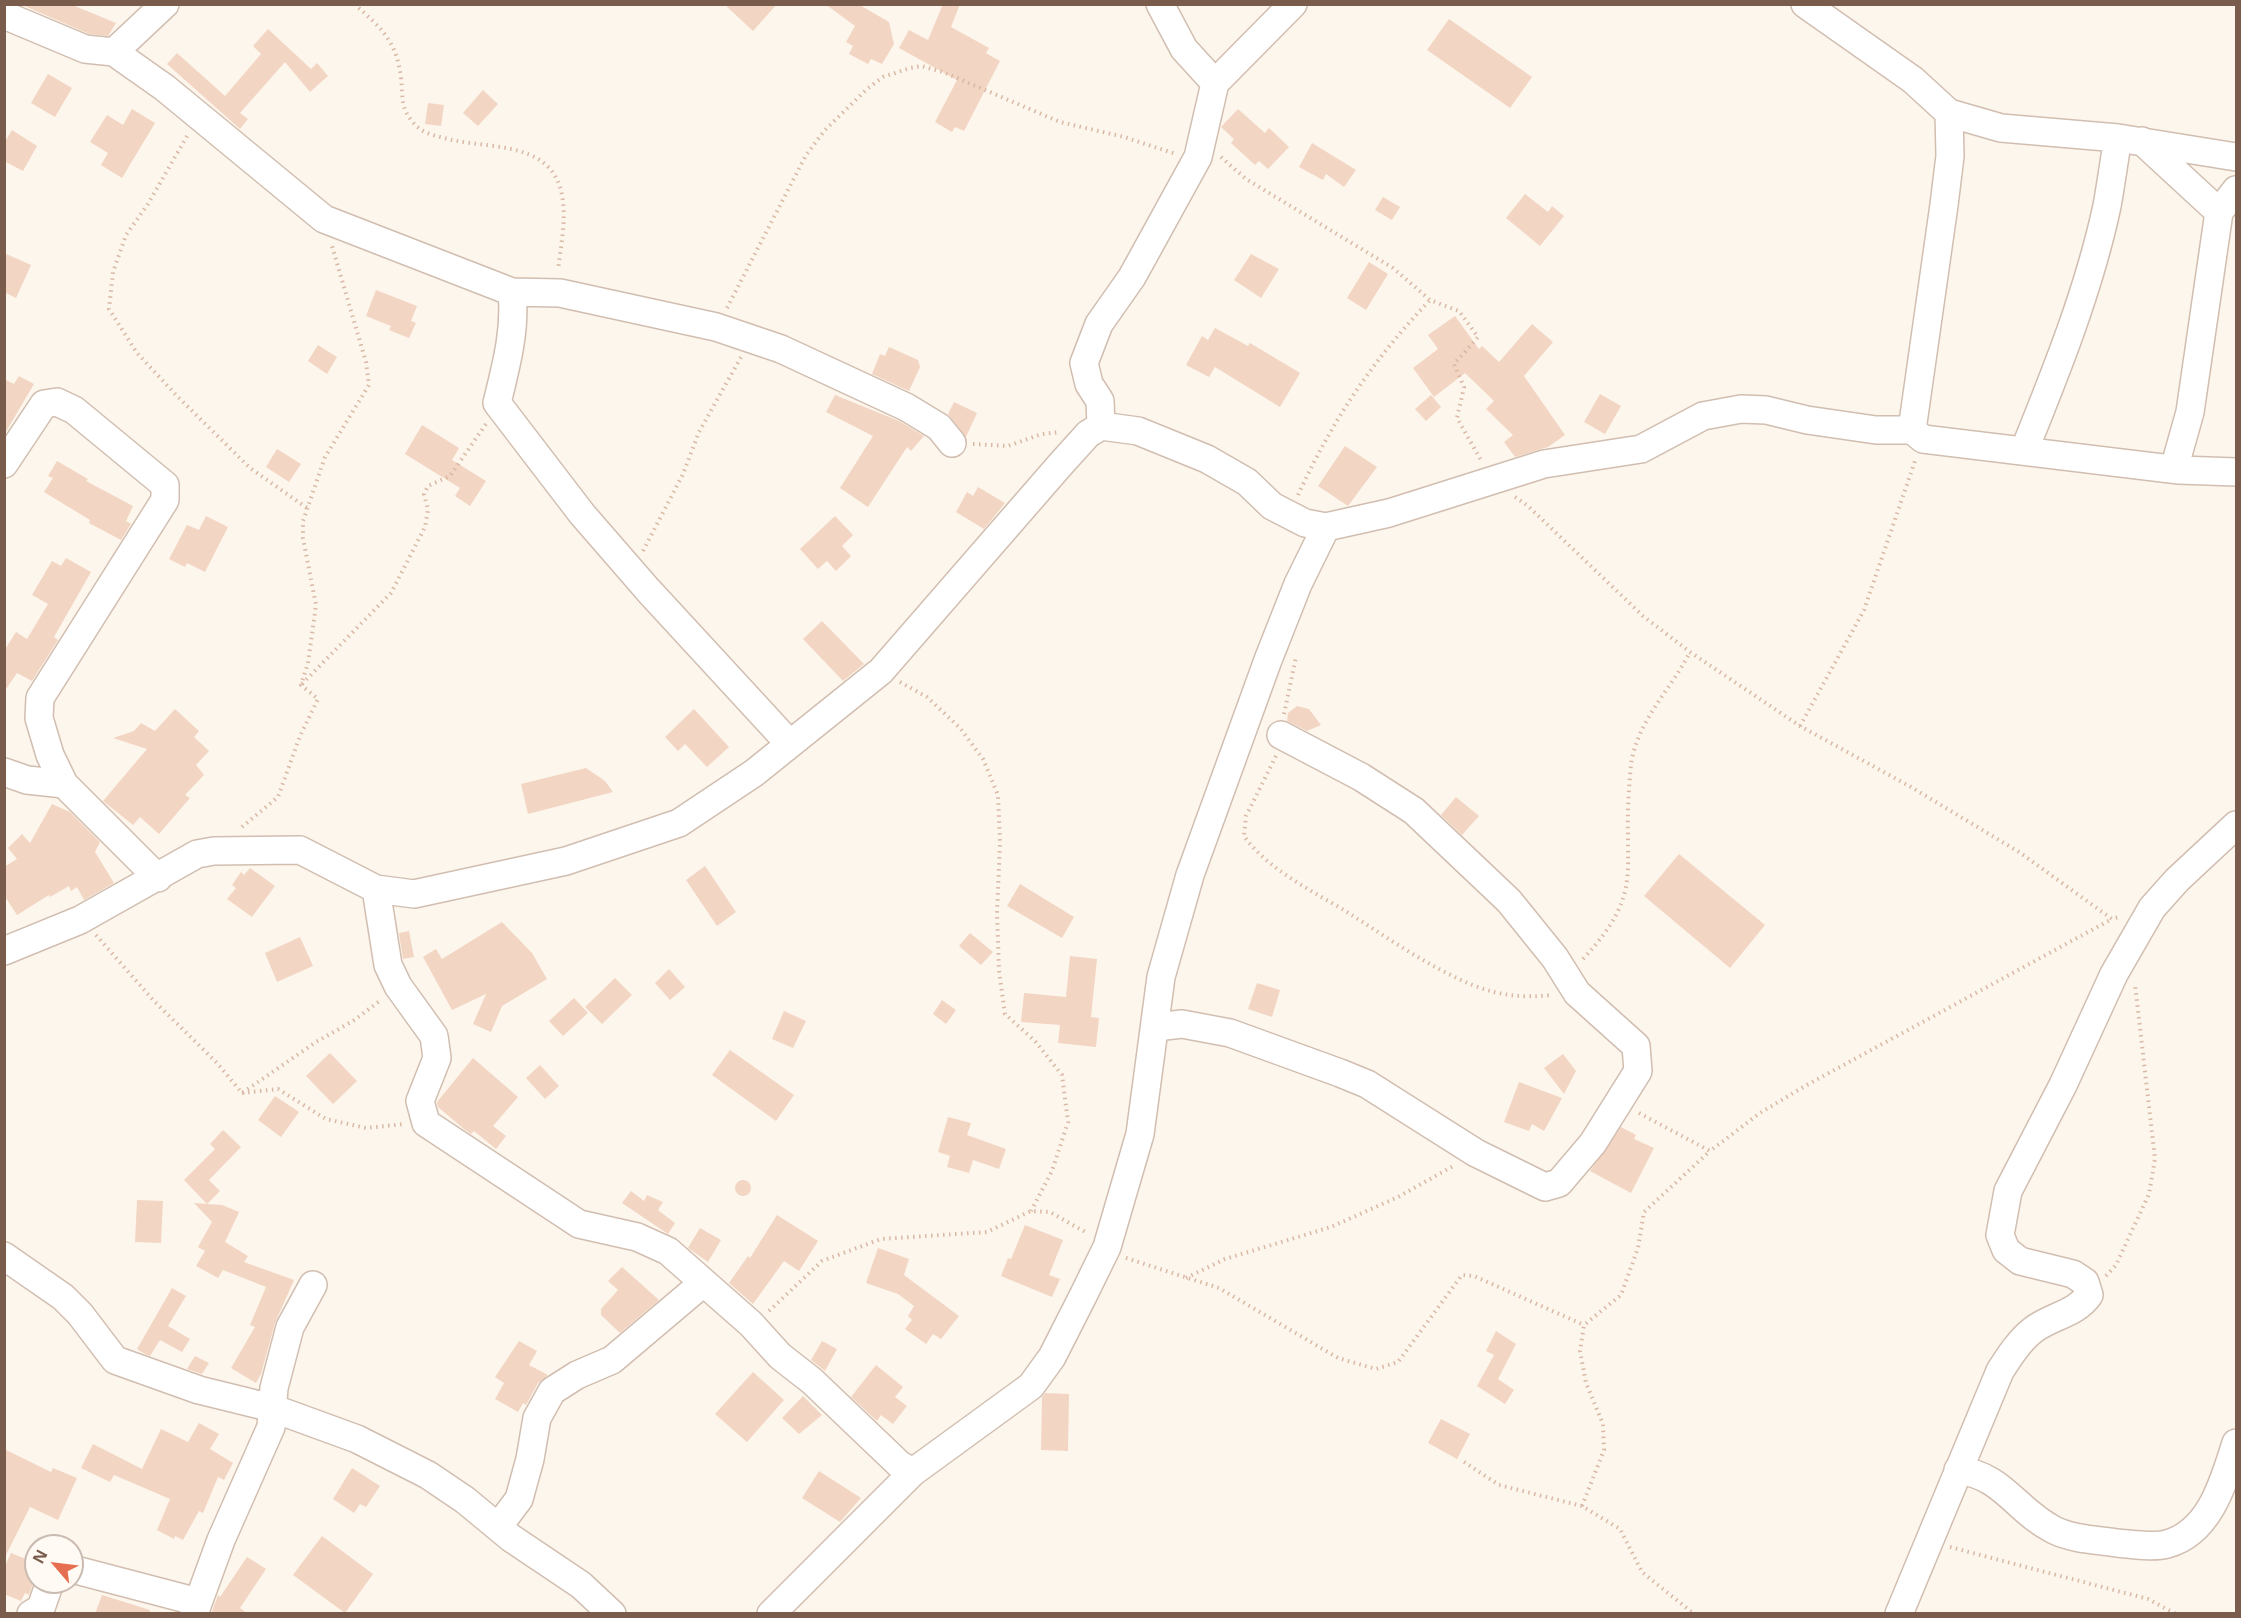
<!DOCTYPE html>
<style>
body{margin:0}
#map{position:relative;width:2241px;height:1618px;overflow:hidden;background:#fdf6ec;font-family:"Open Sans",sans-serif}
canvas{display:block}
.frame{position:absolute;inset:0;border:6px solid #7a5c4d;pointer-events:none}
.north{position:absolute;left:24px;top:1534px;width:60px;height:60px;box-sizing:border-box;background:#fffaf3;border:2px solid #cabbb1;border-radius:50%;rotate:298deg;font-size:16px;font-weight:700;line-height:24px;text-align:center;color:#7a5c4d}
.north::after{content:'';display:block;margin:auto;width:21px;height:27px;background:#e76f51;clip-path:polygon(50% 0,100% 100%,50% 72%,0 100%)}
</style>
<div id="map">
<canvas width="2241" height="1618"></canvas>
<div class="frame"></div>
<div class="north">N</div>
</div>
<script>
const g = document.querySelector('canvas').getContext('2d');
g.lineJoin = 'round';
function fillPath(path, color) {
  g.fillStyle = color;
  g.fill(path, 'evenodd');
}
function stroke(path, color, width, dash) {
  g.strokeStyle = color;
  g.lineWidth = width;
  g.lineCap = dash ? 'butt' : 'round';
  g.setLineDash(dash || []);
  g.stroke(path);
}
fillPath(new Path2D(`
 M20 4H70L116 23 108 36 89 34Z
 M724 4H777L753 31Z
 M825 4H858L889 22 894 44 882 64 871 59 868 64 849 54 853 46 846 42 855 26Z
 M943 4H960L951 27 989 48 986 53 1000 61 964 131 955 127 952 132 935 122 957 80 899 48 909 30 928 40Z
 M1449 19 1532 77 1510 108 1427 50Z
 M268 29 311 69 317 63 328 76 310 92 285 62 240 113 248 119 240 129 167 64 177 53 225 96 261 54 253 46Z
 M48 74 72 88 55 117 31 103Z
 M483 90 498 104 478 126 463 113Z
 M428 103 444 105 441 126 425 124Z
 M132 109 155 123 122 178 101 165 108 153 90 142 107 115 123 125Z
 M1238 109 1265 133 1269 128 1289 147 1268 169 1259 161 1255 165 1231 143 1234 139 1221 127Z
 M12 130 37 146 23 171 4 161V143Z
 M1312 143 1356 170 1344 187 1326 174 1323 180 1299 167Z
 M1525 194 1548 212 1552 206 1564 216 1540 246 1506 218Z
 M1383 197 1400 207 1392 220 1375 210Z
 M4 253 31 265 16 298 4 292Z
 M1251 254 1279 269 1261 298 1234 280Z
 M1369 262 1388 274 1366 310 1347 298Z
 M376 290 417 306 411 321 416 323 409 338 389 330 391 326 366 316Z
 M1455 316 1479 349 1482 346 1499 362 1532 324 1553 342 1524 376 1565 435 1548 447 1515 457 1504 442 1513 435 1486 409 1494 401 1465 373 1434 397 1413 368 1438 349 1428 335Z
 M1215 328 1248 346 1250 343 1300 373 1280 407 1215 367 1209 377 1186 365 1202 336 1208 340Z
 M318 345 337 357 327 374 308 361Z
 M889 347 918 360 920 367 909 391 872 374 880 354 885 356Z
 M19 376 34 384 4 435V379L14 384Z
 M1600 394 1621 406 1605 434 1584 422Z
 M835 395 899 421 924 436 911 451 907 447 868 507 840 488 873 436 826 412Z
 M1431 395 1441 407 1426 421 1415 409Z
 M954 402 977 413 966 437 948 414Z
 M422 425 459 448 452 460 486 481 470 506 455 496 460 488 405 454Z
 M1345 446 1377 467 1348 506 1318 486Z
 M277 449 301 464 289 482 266 467Z
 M57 461 88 479 86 481 133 506 126 521 131 524 121 540 89 523 90 520 44 492 53 478 48 476Z
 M978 487 1005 503 984 529 956 512 967 492 973 496Z
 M206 516 228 527 205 572 187 563 185 567 169 559 187 525 199 530Z
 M835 516 853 535 842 546 851 556 836 571 827 561 818 569 800 549Z
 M66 558 91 572 54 637 58 640 32 681 17 673 4 692V651L16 632 27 639 48 604 32 595 52 561 61 566Z
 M822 621 864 664 843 681 803 639Z
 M1297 706 1309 709 1321 725 1307 731 1287 721 1288 713Z
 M175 709 199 731 194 737 209 751 196 765 204 775 185 795 190 798 159 834 140 817 133 825 103 801 147 749 113 738 134 731 141 723 155 731Z
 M694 709 729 747 707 767 685 744 678 751 665 737Z
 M586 768 605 781 613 792 528 814 521 784Z
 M1456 797 1479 816 1462 835 1441 815Z
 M52 804 70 812 100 842 95 852 114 883 84 900 77 887 71 891 69 886 50 897 49 895 17 915 4 895V867L17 859 8 848 22 834 30 843Z
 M1679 854 1765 925 1730 968 1644 896Z
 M705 866 736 912 717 926 686 880Z
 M250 868 275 886 252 917 227 899 236 888 232 885 241 872 244 875Z
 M1020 884 1074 917 1062 938 1007 906Z
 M502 922 532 953 547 979 502 1006 491 1032 473 1024 486 994 452 1010 423 957 436 949 442 959Z
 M409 931 414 957 403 959 399 933Z
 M970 933 993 952 981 965 959 946Z
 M300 937 313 966 277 982 265 953Z
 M1070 956 1097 959 1091 1017 1099 1018 1096 1047 1058 1043 1060 1025 1021 1022 1024 993 1066 997Z
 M669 969 685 987 670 1000 655 983Z
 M615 978 632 995 602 1024 585 1007Z
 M1257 983 1280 990 1272 1017 1248 1009Z
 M574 998 588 1013 563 1036 549 1021Z
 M942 1000 956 1010 946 1024 933 1014Z
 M784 1011 806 1021 793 1048 772 1039Z
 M730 1050 794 1095 776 1121 712 1075Z
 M330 1053 357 1081 333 1104 306 1076Z
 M1563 1054 1576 1071 1564 1094 1544 1068Z
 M473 1058 518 1097 493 1126 506 1136 496 1149 474 1131 471 1134 464 1129 438 1107 437 1102Z
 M540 1065 559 1086 545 1099 526 1078Z
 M1519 1082 1562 1098 1544 1131 1532 1124 1529 1131 1504 1122Z
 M275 1096 299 1112 281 1137 258 1120Z
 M948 1117 971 1123 967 1135 1006 1149 999 1169 973 1160 969 1173 947 1167 950 1156 938 1152Z
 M1621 1127 1636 1135 1634 1139 1654 1148 1631 1193 1590 1171Z
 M223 1130 241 1147 209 1180 220 1191 207 1204 222 1205 239 1212 225 1242 248 1256 244 1262 294 1280 275 1323 261 1374 256 1383 231 1368 255 1327 250 1325 266 1287 223 1270 218 1278 196 1266 205 1251 198 1247 212 1222 194 1203 207 1204 184 1180 215 1149 210 1144Z
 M735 1188a8 8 0 1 1 16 0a8 8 0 1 1-16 0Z
 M631 1191 644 1201 647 1195 663 1202 658 1210 675 1223 668 1234 622 1203Z
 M137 1200 163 1201 161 1243 135 1242Z
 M777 1215 818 1241 799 1271 784 1261 753 1304 729 1283 748 1256 750 1258Z
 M1025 1225 1063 1240 1049 1275 1060 1279 1052 1297 1001 1276 1008 1258 1011 1259Z
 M700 1228 721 1240 708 1262 688 1248Z
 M878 1248 909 1259 904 1275 959 1316 941 1339 933 1334 926 1344 905 1329 912 1320 908 1316 914 1306 898 1294 866 1283Z
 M622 1267 659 1300 620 1333 601 1315V1309L618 1290 608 1281Z
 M172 1288 186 1296 168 1326 190 1339 182 1352 160 1340 150 1356 145 1354 137 1349Z
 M1496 1331 1516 1344 1498 1379 1514 1390 1505 1404 1477 1386 1494 1355 1486 1351Z
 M519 1341 537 1351 529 1365 548 1375 538 1383 526 1405 523 1403 518 1412 495 1399 504 1383 495 1377Z
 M822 1341 837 1349 825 1371 811 1360Z
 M195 1356 209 1363 202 1374 187 1369Z
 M876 1365 903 1387 895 1397 907 1406 893 1424 881 1415 877 1421 851 1397Z
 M753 1372 784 1400 747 1442 715 1414Z
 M1045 1393 1069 1394 1068 1451 1041 1450 1042 1397Z
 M803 1396 822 1415 799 1434 782 1418Z
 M1441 1419 1470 1434 1457 1459 1428 1443Z
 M199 1423 219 1434 210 1449 233 1463 224 1480 218 1477 203 1513 199 1511 183 1540 175 1536 174 1539 157 1530 170 1499 114 1475 110 1482 81 1468 93 1444 142 1469 161 1429 188 1442Z
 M4 1449 51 1472 53 1468 77 1478 58 1520 30 1507 4 1559Z
 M352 1468 380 1486 366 1507 360 1504 354 1513 333 1499Z
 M819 1471 861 1498 840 1522 802 1498Z
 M322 1536 373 1574 345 1613 293 1575Z
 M11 1553 36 1563V1575L29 1595 25 1593 21 1601 4 1594V1568Z
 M247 1557 266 1569 240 1608 248 1614H211L218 1595 220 1597Z
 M102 1595 150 1610V1614H95Z`), '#f3d5c3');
const minor = new Path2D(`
 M1160 4 1184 49 1215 83
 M1805 4 1913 80 1949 113 1950 156 1944 205 1912 430
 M4 15 85 49 114 52 165 88 324 219 512 292C516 330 506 366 497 403L582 514 648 590 789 743
 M114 52 165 4
 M1949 113 2001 128 2118 138 2236 157
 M2142 141 2219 212
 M512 292 560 293 716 327 781 349 906 407 939 427 952 443
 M1101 426 1100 401 1089 384 1084 363 1099 324 1132 277 1198 157 1215 83 1293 4
 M2024 451C2056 372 2089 290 2107 206 2111 184 2114 161 2118 138
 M4 464 44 404 57 402 74 410 165 485V500L40 698 39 718 50 755 64 784 158 878
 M2174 469 2190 412 2219 212 2236 190
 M4 772 27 780 64 784
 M376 889 388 965 398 986 434 1036 437 1058 420 1101 426 1123 579 1224 637 1237 668 1251 751 1324 780 1356 812 1381 900 1465 913 1472
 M4 951 80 920 197 854 214 851 300 850 376 889 414 894 566 861 679 823 754 773 881 671 1060 465 1088 434 1101 426 1138 431 1207 459 1247 482 1272 506 1305 523 1326 527 1389 513 1544 464 1641 449 1703 416 1741 409 1766 410 1807 420 1876 430H1912L1923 439 2179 470 2236 472
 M1156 1027 1182 1024 1230 1033 1340 1073 1367 1084 1476 1153 1545 1187 1559 1183 1593 1143 1638 1071 1636 1046 1577 993 1555 958 1509 901 1414 811 1361 777 1281 735
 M4 1256 63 1297 80 1314 115 1360 199 1390 272 1408 357 1439 428 1475 465 1500 511 1538 581 1585 612 1614
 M1958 1470C2004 1476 2015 1510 2054 1530 2072 1539 2097 1540 2117 1543 2131 1544 2153 1548 2167 1544 2211 1532 2224 1480 2236 1443
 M498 1527 519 1499 530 1459 537 1418 552 1391 577 1375 612 1360 703 1283
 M72 1569 198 1602
 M31 1614 41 1608 50 1582
 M194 1614 221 1540 271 1427 274 1388 290 1327 313 1285
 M771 1614 913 1472 1031 1386 1052 1357 1084 1294 1107 1247 1140 1134 1161 977 1190 875 1268 660 1298 584 1326 527
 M1899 1614 2000 1371C2009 1357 2019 1341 2033 1330 2051 1316 2076 1314 2089 1295L2085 1282 2073 1274 2020 1261 2006 1250 2000 1235 2008 1191 2063 1085 2114 974 2152 908 2177 880 2236 825`);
stroke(minor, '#d1beb0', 30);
stroke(new Path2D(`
 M354 4C381 27 397 42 401 78 403 95 400 107 412 121 421 134 437 136 452 140 476 145 505 145 528 154 577 173 563 229 558 270
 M187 136 148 204 126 235 113 272 109 309 137 353 177 396 250 468 307 508
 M1221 157 1246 179 1393 268 1430 300 1459 311 1478 337 1454 364 1464 387 1457 418 1482 462
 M727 308 806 155 825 130 867 89 883 77 910 68 921 66 943 72 1060 122 1124 137 1176 154
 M973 444 1008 446 1042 434 1060 432
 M1298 495C1333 419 1373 360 1430 300
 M1515 497 1528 506 1643 616 1690 652 1800 726 1911 787 2019 852 2112 919 2119 917
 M643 551 683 474 699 432 741 357
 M900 682 927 697 960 728 983 759 998 795 1000 843 997 913 999 971 1005 1014 1035 1041 1062 1075 1068 1122 1052 1171 1031 1211
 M302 684 391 593 425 527 428 510 424 494 428 486 450 476 486 424
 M1284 714 1296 657
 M1800 726 1864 610 1916 458
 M1276 756 1246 816 1244 836C1268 870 1313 891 1347 912 1388 938 1430 968 1475 986 1502 996 1523 998 1552 995
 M242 827 278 797 300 736 318 699 301 685 308 663 316 605 303 538V521L325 457 369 385 366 362 332 246
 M96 935 153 1000 217 1063 242 1093 316 1042 353 1021 381 1000
 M1583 959C1645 892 1623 872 1629 791 1630 779 1630 766 1633 754 1644 713 1671 689 1690 652
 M242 1093 278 1089 326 1119 366 1128 405 1124
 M1639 1113 1710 1151 1760 1113 1805 1086 2112 919
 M1126 1258 1219 1288 1338 1358 1376 1369 1398 1362 1462 1275 1474 1276 1584 1325
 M2106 1276 2116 1265 2149 1194 2155 1159 2135 984
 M1186 1278 1225 1259 1331 1227 1398 1197 1455 1165
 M769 1311 822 1261 881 1239 987 1232 1031 1211 1050 1212 1087 1233
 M1464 1462 1499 1485 1582 1506 1620 1529 1642 1572 1694 1614
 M1582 1506 1604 1450 1603 1424 1586 1383 1580 1351 1584 1325 1621 1295 1638 1248 1644 1212 1710 1151
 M1950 1547 2148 1599 2176 1614`), '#d9b8a5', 4, [1.5, 4.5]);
stroke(minor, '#fff', 27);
</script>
